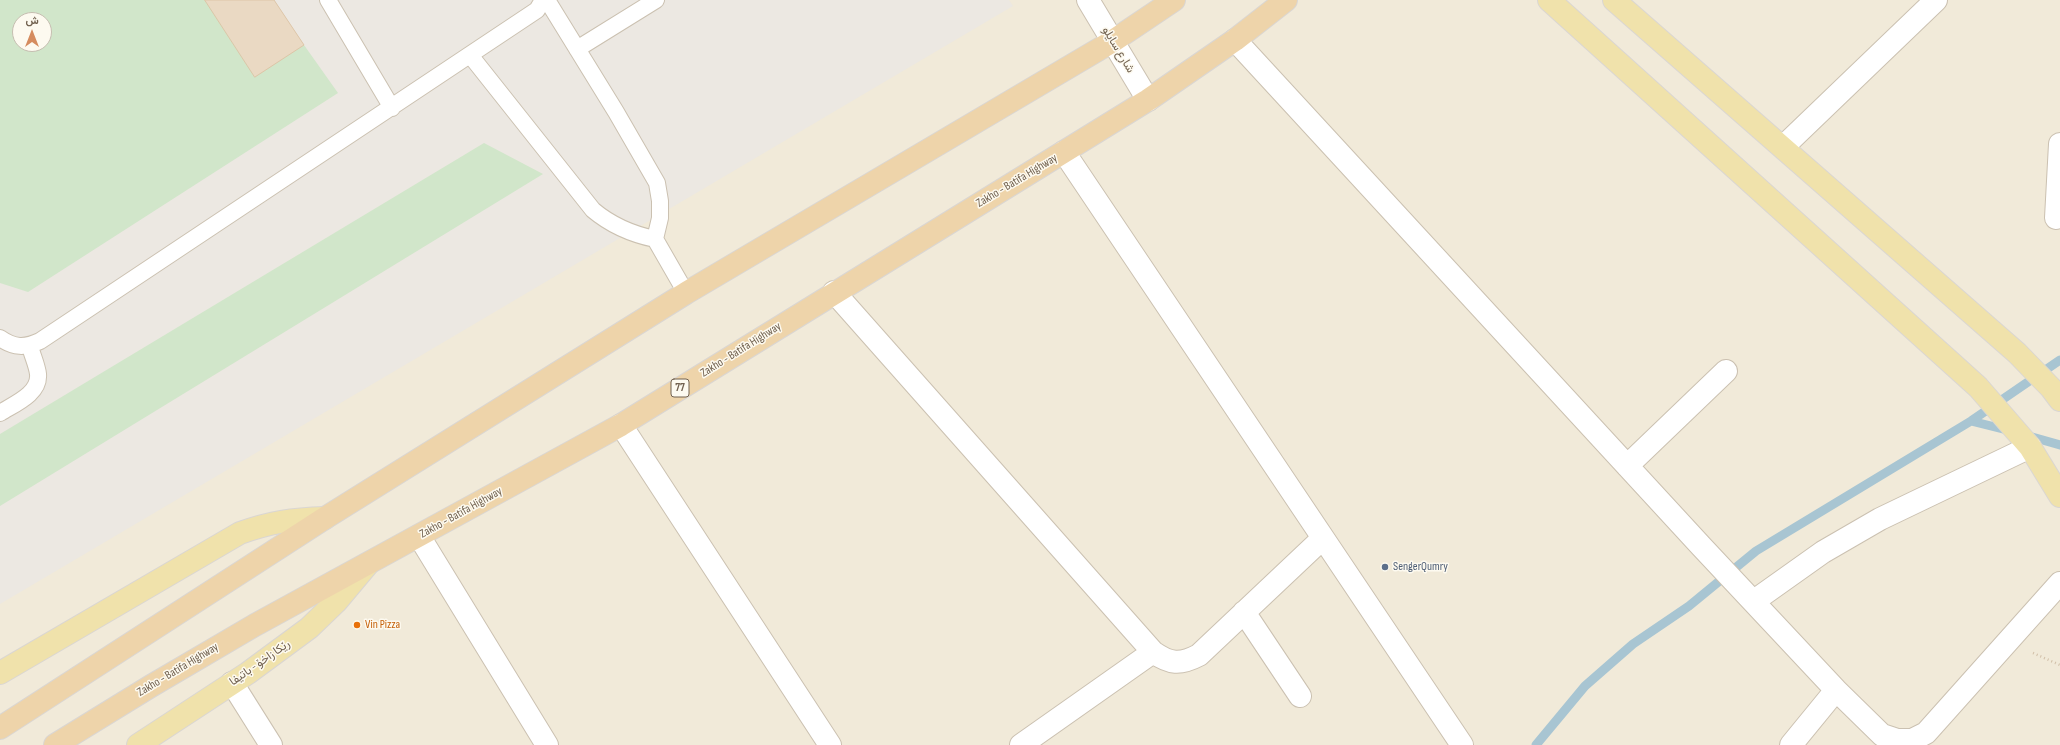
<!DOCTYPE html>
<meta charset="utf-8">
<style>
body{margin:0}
#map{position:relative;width:2060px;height:745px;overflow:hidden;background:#faf7ea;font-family:"Sofia Sans Condensed",Vazirmatn,sans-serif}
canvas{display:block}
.north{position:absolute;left:12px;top:12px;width:40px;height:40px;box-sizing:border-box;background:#fdfaf0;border:1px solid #c5bdb0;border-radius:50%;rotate:0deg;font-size:11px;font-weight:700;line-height:16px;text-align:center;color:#726250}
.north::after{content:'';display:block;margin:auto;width:14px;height:18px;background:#d58c5f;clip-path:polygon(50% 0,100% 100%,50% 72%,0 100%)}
</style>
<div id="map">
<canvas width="2060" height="745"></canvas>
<div class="north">ش</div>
</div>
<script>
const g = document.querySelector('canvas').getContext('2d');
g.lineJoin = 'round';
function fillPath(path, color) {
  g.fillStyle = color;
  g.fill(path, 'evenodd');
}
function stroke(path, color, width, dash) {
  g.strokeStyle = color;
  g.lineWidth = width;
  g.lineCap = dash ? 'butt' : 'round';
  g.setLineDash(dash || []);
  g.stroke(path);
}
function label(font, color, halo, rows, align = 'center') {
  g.font = font + ' "Sofia Sans Condensed",Vazirmatn,sans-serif';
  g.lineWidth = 3;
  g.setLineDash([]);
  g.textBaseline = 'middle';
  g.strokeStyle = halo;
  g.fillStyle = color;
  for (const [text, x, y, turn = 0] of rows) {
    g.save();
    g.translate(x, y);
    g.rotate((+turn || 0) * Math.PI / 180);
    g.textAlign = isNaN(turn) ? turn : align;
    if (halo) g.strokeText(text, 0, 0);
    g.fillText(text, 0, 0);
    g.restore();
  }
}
fillPath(new Path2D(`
 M0 0H2060V745H0ZM20 20H44V44H20Z`), '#f1ead9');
fillPath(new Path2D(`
 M0 0H1009L1013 6 0 604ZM20 20H44V44H20Z`), '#ece8e2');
fillPath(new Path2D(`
 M0 0H205L304 45 338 93 28 292 0 283ZM20 20H44V44H20Z
 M484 143 543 174 0 506V434Z`), '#d1e6ca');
stroke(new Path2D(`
 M1971 421 2011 431
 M2025 435 2060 445
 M1536 745 1585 686 1633 644 1689 606 1756 551 1971 421 2060 360`), '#a8c5d2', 9);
const building = new Path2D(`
 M205 0H274L304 45 255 77Z`);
fillPath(building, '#ead9c3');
stroke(building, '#ddc5a7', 1);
const service = new Path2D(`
 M328 0 392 108
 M547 0 616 112 657 183 660 201V218L655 239 686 293
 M577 49 656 0
 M470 55 593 210C612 226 631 234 655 239
 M0 338C14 348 25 348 40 341L531 14 537 10 543 0
 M0 413C14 404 40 394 38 374 37 365 32 355 30 346`);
const minor = new Path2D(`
 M1088 0 1148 100
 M1235 40 1701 546 1836 690 1882 735 1897 740H1912L1926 733 2060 583
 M1783 147 1936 0
 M1064 152 1462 745
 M2056 218 2060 144
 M834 292 1153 652C1170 664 1180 665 1199 655L1323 538
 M621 425 830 745
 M1627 466 1726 371
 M419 536 547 745
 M1754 601 1823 552 1880 519 2030 447
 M1244 612 1300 696
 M232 683 271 745
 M1021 745 1153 652
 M1791 745 1836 690`);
const primary = new Path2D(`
 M1549 0 1978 387 2030 447 2060 496
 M1614 0 2017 353 2051 388 2060 400
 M0 673 240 533C271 522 292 519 325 518
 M138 745 248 673 309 628 337 601 368 564`);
const trunk = new Path2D(`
 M0 728 325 518 686 293 1113 41 1174 0
 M55 745 151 686 255 625 621 425 1148 100 1235 40 1286 0`);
stroke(service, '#cbc1b1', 18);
stroke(minor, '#cbc1b1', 24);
stroke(primary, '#dad6d2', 24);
stroke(trunk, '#dad6d2', 24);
stroke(new Path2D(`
 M2033 653 2060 665`), '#d1bfa8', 2.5, [1, 3]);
stroke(service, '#fff', 16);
stroke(minor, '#fff', 22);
stroke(primary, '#f0e2ab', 22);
stroke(trunk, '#eed4aa', 22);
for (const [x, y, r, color] of [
 [1385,567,4,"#5c6f8a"],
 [357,625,4,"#e8710a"]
]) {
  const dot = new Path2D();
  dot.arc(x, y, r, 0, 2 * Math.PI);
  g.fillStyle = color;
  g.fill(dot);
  stroke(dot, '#fdfaf0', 1.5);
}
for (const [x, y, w] of [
 [680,388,18]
]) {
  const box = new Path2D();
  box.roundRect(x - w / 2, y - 9, w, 18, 3);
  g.fillStyle = '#fdfaf0';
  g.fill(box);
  stroke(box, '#726250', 1);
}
label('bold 11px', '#726250', null, [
 ["77",680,388]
]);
label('12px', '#726250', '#fdfaf0', [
 ["شارع سايلو",1118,50,59],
 ["Zakho - Batifa Highway",1017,181,-31],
 ["Zakho - Batifa Highway",741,350,-32],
 ["Zakho - Batifa Highway",461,513,-29],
 ["رێکا زاخۆ - باتیفا",260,663,-35],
 ["Zakho - Batifa Highway",178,670,-31]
]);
label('12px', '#4e5e75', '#fdfaf0', [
 ["SengerQumry",1393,567]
], 'left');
label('12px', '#c56008', '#fdfaf0', [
 ["Vin Pizza",365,625]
], 'left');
</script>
